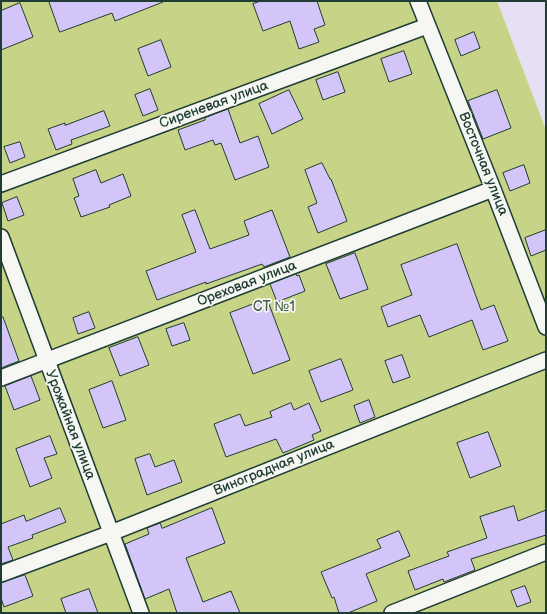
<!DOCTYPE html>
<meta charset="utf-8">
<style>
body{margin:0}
#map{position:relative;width:547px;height:614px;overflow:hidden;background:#efecf3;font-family:"Balsamiq Sans",sans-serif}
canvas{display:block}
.frame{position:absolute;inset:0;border:2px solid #1f3d34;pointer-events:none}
</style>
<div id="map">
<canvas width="547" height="614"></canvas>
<div class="frame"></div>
</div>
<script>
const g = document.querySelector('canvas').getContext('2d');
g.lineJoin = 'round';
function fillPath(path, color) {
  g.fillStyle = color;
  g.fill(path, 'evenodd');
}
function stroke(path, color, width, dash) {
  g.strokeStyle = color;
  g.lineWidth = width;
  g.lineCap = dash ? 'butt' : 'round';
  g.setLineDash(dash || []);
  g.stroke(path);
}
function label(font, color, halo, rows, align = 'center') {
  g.font = font + ' "Balsamiq Sans",sans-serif';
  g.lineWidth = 3.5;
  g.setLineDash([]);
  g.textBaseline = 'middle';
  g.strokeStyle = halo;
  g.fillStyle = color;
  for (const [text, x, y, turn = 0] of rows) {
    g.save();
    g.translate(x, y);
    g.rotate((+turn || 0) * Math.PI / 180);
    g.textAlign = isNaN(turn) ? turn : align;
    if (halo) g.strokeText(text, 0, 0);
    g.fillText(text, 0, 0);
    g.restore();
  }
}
fillPath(new Path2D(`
 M497 1H546V130Z`), '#e7e0f4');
fillPath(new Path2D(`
 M1 1H497L546 130V613H1Z`), '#c7d487');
const building = new Path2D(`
 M49 1H163V2L115 21 112 13 60 32Z
 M261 1H317L325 25 314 29 319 42 299 49 290 21 263 31 253 4Z
 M20 3 33 37 1 50V11Z
 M474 32 480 48 461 56 455 40Z
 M161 40 171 67 148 76 138 49Z
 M404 51 412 74 389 82 381 59Z
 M338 72 345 92 323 100 316 80Z
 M150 89 158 110 143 116 135 95Z
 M289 90 303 119 272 134 259 104Z
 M497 90 511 128 483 139 468 101Z
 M228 109 240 143 258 136 269 167 235 180 221 143 215 145 213 140 185 150 178 130 205 120V118Z
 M104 111 110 126 71 140 72 144 56 150 48 129 65 123V125Z
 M20 142 25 157 10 163 4 147Z
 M322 163 330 179H331L347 221 318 233 308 207 317 203 305 170Z
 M524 165 530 183 510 191 503 173Z
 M96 170 101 183 123 174 131 196 109 205 110 207 81 217 74 198 79 196 73 179Z
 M17 197 24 215 8 221 2 203Z
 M195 210 210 249 249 235 244 221 272 210 290 257 264 267 262 264 206 284V282L157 300 146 271 196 252 182 215Z
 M546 230V250L531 256 525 238Z
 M457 244 481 310 494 305 508 341 483 350 472 320 429 337 420 315 388 327 381 307 412 295 401 265Z
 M355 253 368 289 340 299 326 264Z
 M296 274 297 276 299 275 305 291 277 302 270 284Z
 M267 299 290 360 253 374 230 313Z
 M89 312 95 328 78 334 73 318Z
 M1 317H3L19 361 1 368Z
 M184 323 190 340 172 346 166 329Z
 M138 337 149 365 120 376 109 348Z
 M402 355 410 377 393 383 385 361Z
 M341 359 353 390 321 402 309 371Z
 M31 376 40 400 14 410 5 386Z
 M112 381 126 420 103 428 89 390Z
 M369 400 375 417 360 423 354 406Z
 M291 403 294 410 309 403 321 431 312 435 314 440 283 453 276 439 226 457 214 424 240 414 245 426 272 417 270 412Z
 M488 432 501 466 470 478 457 443Z
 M50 436 57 454 44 458 52 478 30 487 16 449Z
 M150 454 155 467 174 460 182 482 147 495 135 459Z
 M514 506 518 521 546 510V535L471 559 475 570 444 582 443 579 415 590 408 571 449 556 447 552 487 538 480 517Z
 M60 508 66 522 32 535 33 538 8 547 13 560 1 564V524L24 515 26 521Z
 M212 508 225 543 186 558 203 602 231 591 240 613H177L169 589 145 599 125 544 149 534 147 528 160 523 162 528Z
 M399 531 410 556 366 574 377 601 348 613H339L334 597 332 598 321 572 381 548 377 540Z
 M25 575 33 596 4 607 1 598V583Z
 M525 586 531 602 517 607 511 591Z
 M89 589 98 613H66L61 599Z`);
fillPath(building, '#d3c5f7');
stroke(building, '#1f3d34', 1);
const street = new Path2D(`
 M418 1 493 189 546 327
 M1 184 427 26
 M1 237 141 613
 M1 378 493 189
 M1 574 111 533 546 360
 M392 613 546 552`);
stroke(street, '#1f3d34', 18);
stroke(street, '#f6f6f2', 15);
label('14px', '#1f3d34', '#f6f6f2', [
 ["Сиреневая улица",214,105,-20],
 ["Восточная улица",483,164,68],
 ["Ореховая улица",247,284,-21],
 ["Урожайная улица",70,425,69],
 ["Виноградная улица",274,468,-22]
]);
label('14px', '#415b45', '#f6f6f2', [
 ["СТ №1",274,307]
]);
</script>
